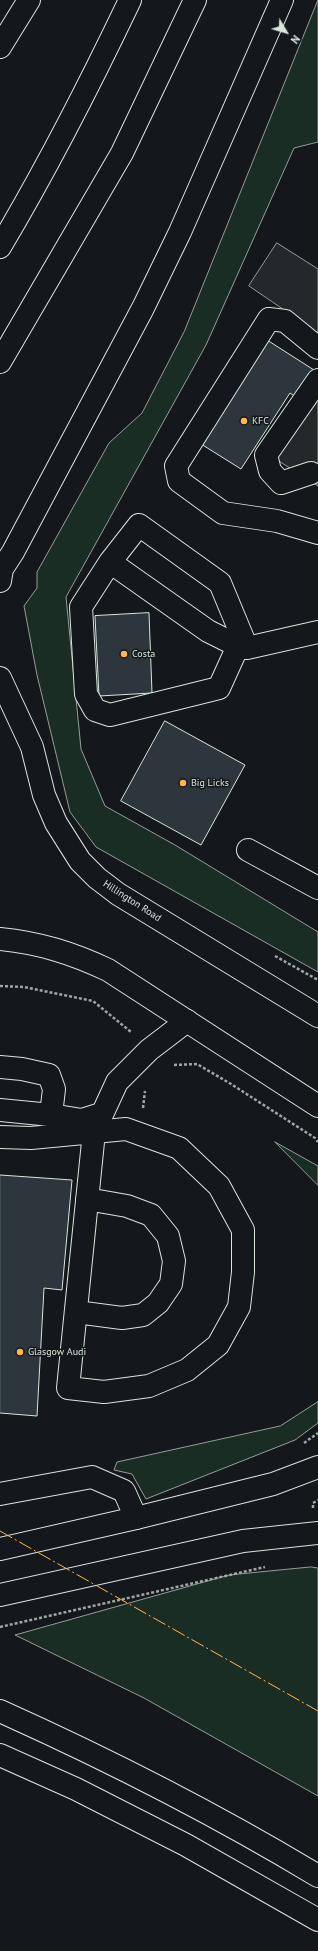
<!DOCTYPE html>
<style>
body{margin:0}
#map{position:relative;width:318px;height:1951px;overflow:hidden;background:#14181c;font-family:"PT Sans",sans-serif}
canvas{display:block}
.north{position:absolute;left:266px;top:12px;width:40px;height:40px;-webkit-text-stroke:3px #14181c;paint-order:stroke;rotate:128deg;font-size:11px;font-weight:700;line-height:16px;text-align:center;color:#d8e6dc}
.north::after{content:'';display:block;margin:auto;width:14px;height:18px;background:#d8e6dc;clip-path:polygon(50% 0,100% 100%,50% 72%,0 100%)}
</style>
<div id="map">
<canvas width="318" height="1951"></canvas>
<div class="north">N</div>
</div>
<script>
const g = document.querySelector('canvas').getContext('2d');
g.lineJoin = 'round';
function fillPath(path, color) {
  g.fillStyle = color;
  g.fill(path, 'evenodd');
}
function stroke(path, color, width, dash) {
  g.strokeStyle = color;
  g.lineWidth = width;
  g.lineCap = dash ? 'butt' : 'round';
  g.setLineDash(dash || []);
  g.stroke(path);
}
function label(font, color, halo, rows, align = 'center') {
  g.font = font + ' "PT Sans",sans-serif';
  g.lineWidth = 3;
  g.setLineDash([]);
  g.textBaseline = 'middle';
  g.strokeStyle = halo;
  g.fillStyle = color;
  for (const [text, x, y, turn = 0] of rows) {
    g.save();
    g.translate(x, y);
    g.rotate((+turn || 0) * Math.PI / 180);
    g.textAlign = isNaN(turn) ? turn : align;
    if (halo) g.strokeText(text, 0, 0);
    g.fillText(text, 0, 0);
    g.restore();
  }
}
const green = new Path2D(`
 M318 0V142L294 148 206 345 66 597 81 749 105 806 175 845 318 932V972L96 847 70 812 37 675 24 606 37 588V572L109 443 142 413 184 332Z
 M275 1142 318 1166V1185Z
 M318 1402V1423L295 1440 146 1499 132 1474 114 1470 117 1462 280 1426Z
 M311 1567 318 1568V1796L144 1698 15 1635 229 1575Z`);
fillPath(green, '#1a2d24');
stroke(green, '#939e99', 1);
const parking = new Path2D(`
 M277 243 318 269V333L249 286Z
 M318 384V486L271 456Z`);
fillPath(parking, '#24282b');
stroke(parking, '#939e99', 1);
const building = new Path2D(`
 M267 340 314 370 297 398 290 393 241 469 201 444Z
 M149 613 152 693 99 696 95 616Z
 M165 721 245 765 201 845 121 801Z
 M0 1175 72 1180 62 1290 44 1288 37 1416 0 1413Z`);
fillPath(building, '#2c363c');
stroke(building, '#d8e6dc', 1);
const minor = new Path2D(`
 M318 348 285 321 269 319 176 466 179 481 223 513 277 521 318 533
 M311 473 281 483 270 471 266 455 318 380
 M110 562 81 607 86 694 95 710 110 715 219 688 238 646
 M247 648 220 583 139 525 110 562 208 631 238 646 247 648 318 632
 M248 850 318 888
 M0 1067 22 1069 49 1075 54 1089 51 1115
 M0 1110 51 1115 82 1120 101 1114
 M0 1137 31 1138 126 1129 179 1148 219 1186 243 1230V1272L239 1307 218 1345 187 1370 149 1386 104 1392 68 1388 94 1132 117 1082 149 1050 187 1021
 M76 1312 122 1318 143 1315 158 1303 171 1284 174 1261 168 1236 151 1215 127 1206 87 1199
 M0 1494 92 1477 124 1491 136 1518`);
const major = new Path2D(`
 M0 678 32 747 44 795 56 823 80 861 97 878 118 894 318 1016
 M0 939C40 943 72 953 108 970L318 1106
 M0 1549 136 1518 273 1484 318 1467
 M0 1595 243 1541 318 1533`);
const highway = new Path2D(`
 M0 47 29 0
 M0 247C48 166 90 84 130 0
 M0 362 122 153 195 0
 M0 581 2 569 13 552 143 308 180 232 282 0
 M0 1711C109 1760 215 1814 318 1876
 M0 1755 76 1789 186 1845 318 1920`);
stroke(minor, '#d8e6dc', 24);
stroke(major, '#d8e6dc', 24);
stroke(highway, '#d8e6dc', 24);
stroke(new Path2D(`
 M275 956 318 980
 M0 986 24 987 93 1001 131 1032
 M174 1065 197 1064 231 1084 315 1138 318 1142
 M143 1108 145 1091
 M304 1443 318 1433
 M313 1508V1503L318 1500
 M0 1627 265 1567`), '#9da8a2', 2.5, [3, 2]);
stroke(minor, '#14181c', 22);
stroke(major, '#14181c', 22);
stroke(highway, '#14181c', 22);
stroke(new Path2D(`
 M0 1531 318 1711`), '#ffb74d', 1, [14, 3, 2, 3]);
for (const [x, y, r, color] of [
 [244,421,4,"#ffb74d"],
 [124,654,4,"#ffb74d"],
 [183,783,4,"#ffb74d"],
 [20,1352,4,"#ffb74d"]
]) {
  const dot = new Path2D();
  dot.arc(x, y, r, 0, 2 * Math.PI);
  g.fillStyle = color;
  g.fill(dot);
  stroke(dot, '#14181c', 1.5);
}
label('10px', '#d8e6dc', '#14181c', [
 ["KFC",252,421],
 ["Costa",132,654],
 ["Big Licks",191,783],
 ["Glasgow Audi",28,1352]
], 'left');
label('10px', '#d8e6dc', '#14181c', [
 ["Hillington Road",132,901,33]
]);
</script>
